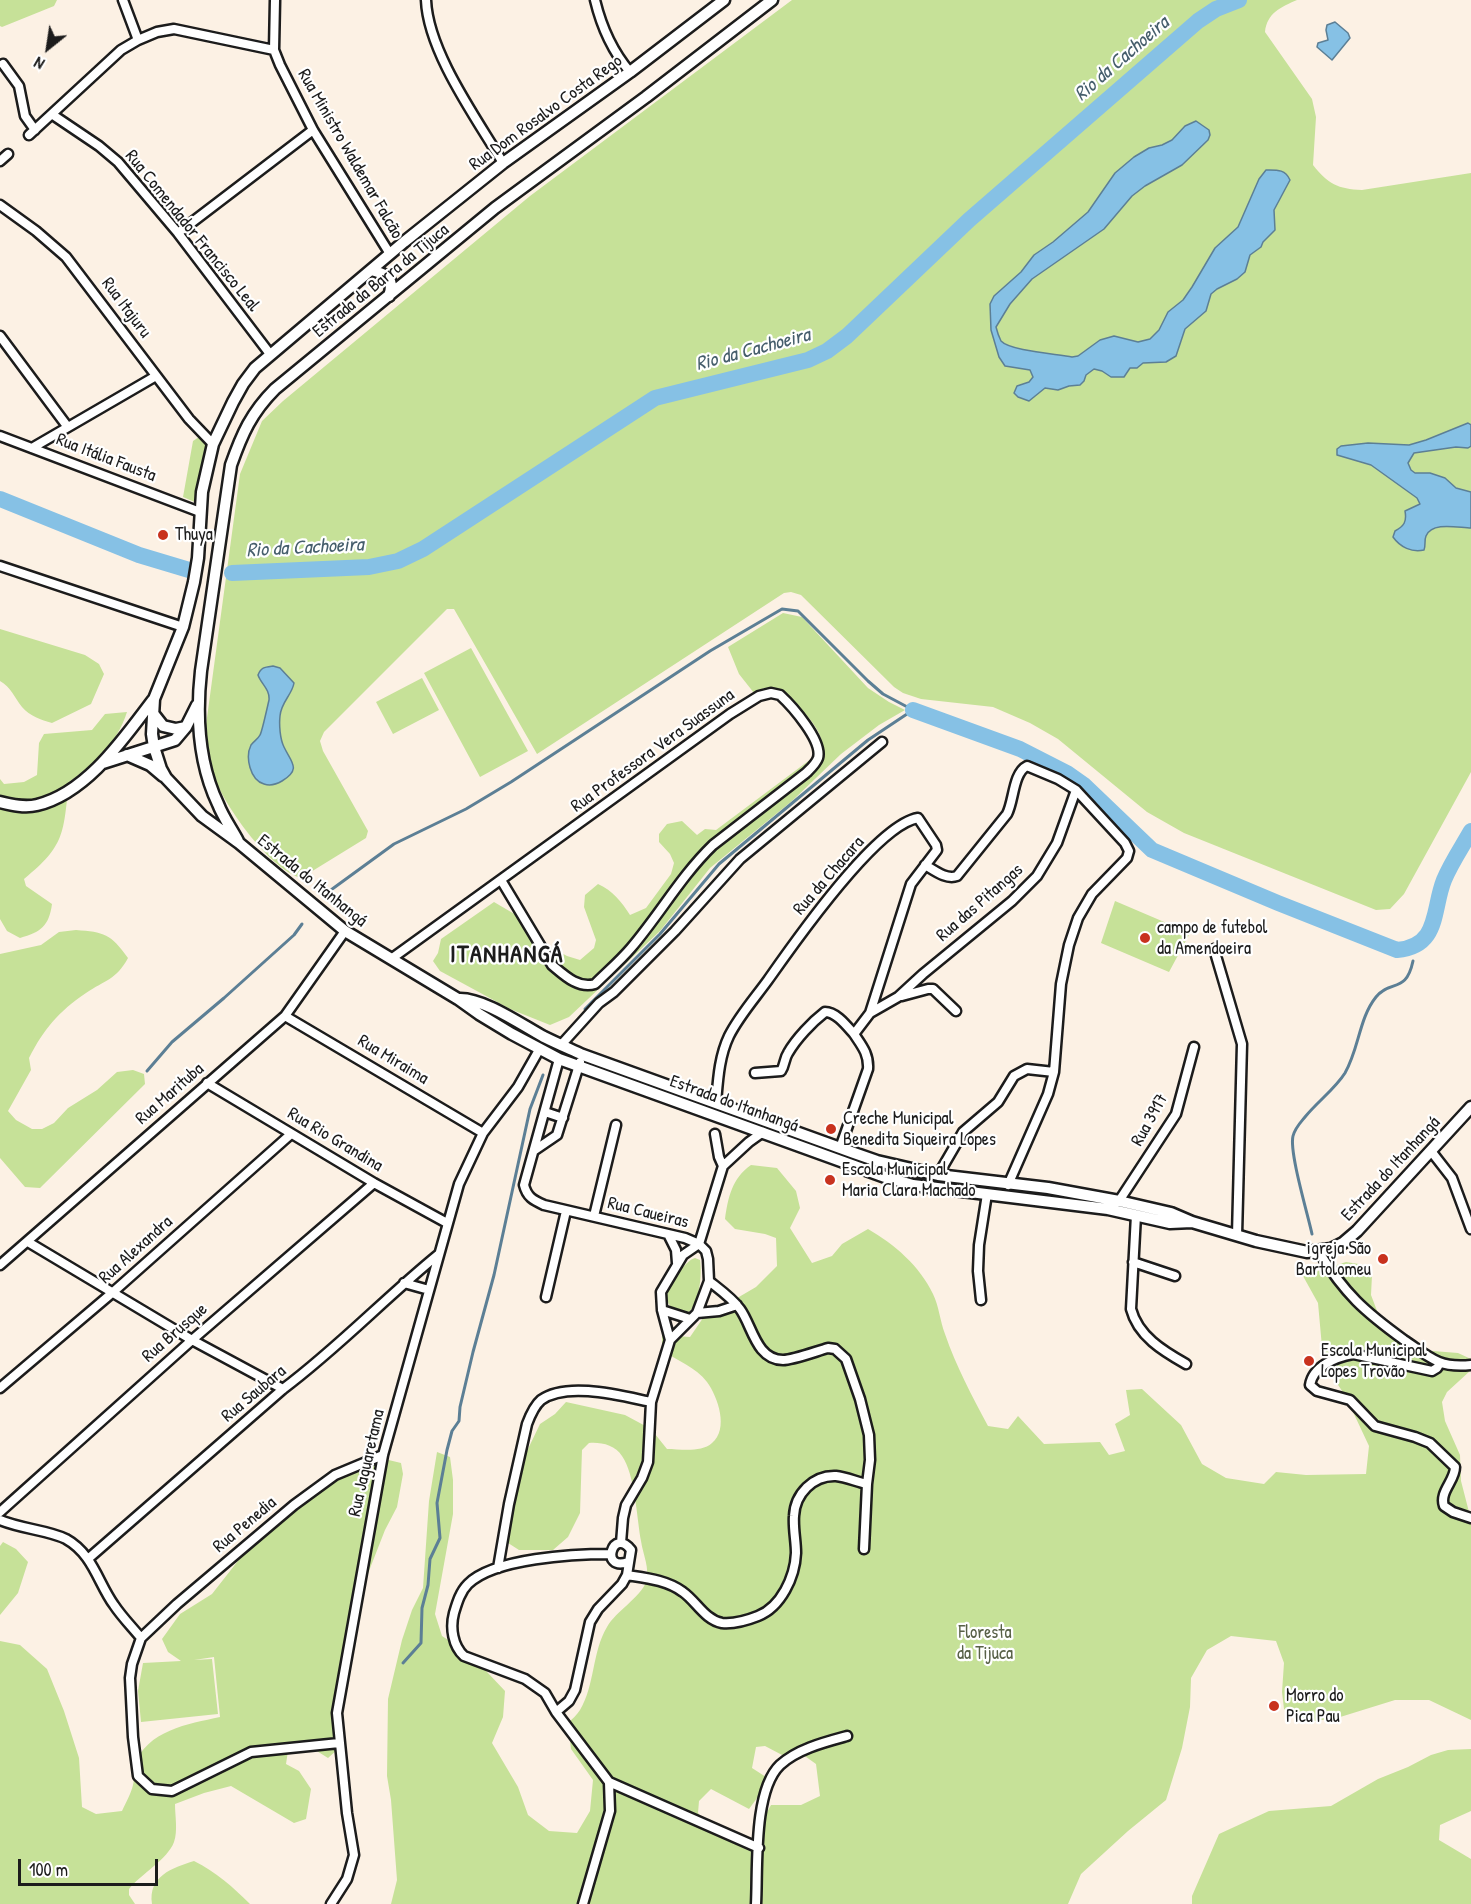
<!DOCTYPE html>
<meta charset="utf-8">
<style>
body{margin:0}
#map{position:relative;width:1471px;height:1904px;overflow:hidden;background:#fcf1e4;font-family:"Patrick Hand",sans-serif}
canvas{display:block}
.north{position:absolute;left:18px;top:18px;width:60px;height:60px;-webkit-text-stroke:4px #fff;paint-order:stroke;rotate:210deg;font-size:16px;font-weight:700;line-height:24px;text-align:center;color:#1c1c1c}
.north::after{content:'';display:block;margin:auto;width:21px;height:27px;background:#1c1c1c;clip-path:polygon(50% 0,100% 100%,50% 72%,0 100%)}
.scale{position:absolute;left:18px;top:1859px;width:140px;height:27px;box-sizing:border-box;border:3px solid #1c1c1c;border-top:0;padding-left:8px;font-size:18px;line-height:21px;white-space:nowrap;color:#1c1c1c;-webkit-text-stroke:4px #fff;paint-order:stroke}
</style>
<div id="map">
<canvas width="1471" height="1904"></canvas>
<div class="north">N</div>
<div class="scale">100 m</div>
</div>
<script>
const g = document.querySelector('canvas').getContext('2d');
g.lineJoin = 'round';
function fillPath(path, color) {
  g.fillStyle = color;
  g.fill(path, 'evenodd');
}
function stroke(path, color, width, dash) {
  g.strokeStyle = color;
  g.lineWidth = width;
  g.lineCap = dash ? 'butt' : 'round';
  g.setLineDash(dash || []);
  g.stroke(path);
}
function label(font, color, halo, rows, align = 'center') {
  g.font = font + ' "Patrick Hand",sans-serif';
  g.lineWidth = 4.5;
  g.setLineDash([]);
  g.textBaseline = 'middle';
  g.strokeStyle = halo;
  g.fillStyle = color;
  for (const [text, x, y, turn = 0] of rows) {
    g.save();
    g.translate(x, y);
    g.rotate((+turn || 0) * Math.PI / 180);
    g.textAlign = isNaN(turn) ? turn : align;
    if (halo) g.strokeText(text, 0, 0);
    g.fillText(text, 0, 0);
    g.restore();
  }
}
fillPath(new Path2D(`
 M0 0H57L54 6 2 27 0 26Z
 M792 0H1297C1281 7 1267 13 1265 32L1312 99 1316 117 1313 165C1328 184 1338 189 1362 190L1471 173V772L1404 894 1390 909 1376 910 1184 833 1147 812 1058 739 1030 723 993 707 921 699 903 693 894 687 801 595 791 592 784 593 537 754 454 609H447L324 732 320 741 323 751 368 831 366 838 301 878C268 868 223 804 212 772 207 758 207 740 206 725L240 474 262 421 283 401 530 196Z
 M199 437 204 438 209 442 197 503 183 497 193 441Z
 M783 613 802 617 868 688 889 702 905 710 879 725 841 754 792 801 710 868 660 931 569 1017 550 1025 510 1009 440 971 433 961 438 953 441 939 494 902 528 922 547 945 567 956 580 960 594 948 596 940 584 907 585 895 598 884C613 891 621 901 630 915L646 908 671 874 674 863 670 854 659 842V834L667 824 682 821 697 835 705 829 716 830 823 750C823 725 795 704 778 688H764L754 693 739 674 728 647Z
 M0 629 85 655 99 664 104 674 91 704 52 723C41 720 30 716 22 707 14 697 11 687 0 681Z
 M471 648 528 751 480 777 424 673Z
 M422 678 439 710 393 734 376 702Z
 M127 712C117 743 95 764 69 782 63 833 66 845 24 879L26 886 52 904C49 926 41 932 20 938L7 931 0 919V779L4 784 24 782 37 775 39 743 44 734 92 730 105 714Z
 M1115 901 1190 933 1169 972 1101 943Z
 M76 930C104 932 111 934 128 958 116 980 105 980 86 993 58 1012 44 1029 29 1058L31 1070 8 1111 16 1120 32 1129H42L54 1123 68 1108 97 1090 117 1072 133 1070 144 1074 145 1084 40 1188 25 1187 0 1158V954L41 945 59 932Z
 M751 1165 777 1168 796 1191 800 1208 790 1228 812 1263 832 1256 842 1244 868 1229C894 1244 920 1266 933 1294 939 1306 940 1321 945 1334 956 1366 972 1396 988 1426L1008 1429 1018 1416 1044 1444 1100 1442 1109 1455 1125 1451 1115 1424 1130 1415 1126 1390 1142 1389 1181 1425 1202 1464 1226 1478 1264 1484 1276 1472 1306 1475 1366 1474 1369 1446 1346 1397 1325 1365 1322 1347 1318 1303 1303 1276 1346 1262 1365 1265 1372 1275 1371 1295 1379 1316 1399 1343 1408 1349 1458 1353 1471 1359 1470 1371 1447 1392 1442 1402 1445 1421 1460 1455 1461 1481 1469 1512 1471 1511V1720L1429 1700H1395L1337 1718 1307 1722 1284 1709 1282 1692 1284 1663 1276 1641 1231 1636 1207 1650 1191 1678 1190 1707 1182 1748 1166 1800 1128 1831 1081 1874 1068 1904H391L397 1880 391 1800 387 1776 388 1699 402 1640 412 1610 423 1588 429 1501 437 1452 450 1457 453 1480V1514L435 1614 442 1636 471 1655 505 1691 503 1717 492 1743 518 1787 528 1815 549 1831 577 1833 590 1811 593 1780 571 1749 568 1723C572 1719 577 1715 580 1710 595 1685 592 1652 607 1627 616 1611 641 1597 646 1582 650 1568 643 1555 641 1541 637 1519 635 1474 622 1456 615 1445 601 1442 589 1443L582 1450 580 1513 568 1537 553 1550H519L505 1541 514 1478 540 1424 555 1414 566 1402 625 1415 651 1429 667 1449C680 1449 701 1453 712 1443 729 1429 718 1397 707 1382 696 1367 677 1361 662 1350V1335L690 1337 703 1318 756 1287 777 1266 776 1238 765 1234 735 1229 725 1219C728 1198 732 1178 751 1165ZM765 1746 784 1756 802 1754 816 1764 820 1796 801 1805H771L762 1821 753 1844 714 1832 698 1813 699 1801 711 1789 749 1809 763 1790 766 1777 752 1768 756 1747Z
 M695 1258 700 1260C702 1275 700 1302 688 1313 684 1312 677 1311 673 1309 670 1307 666 1300 667 1296 668 1286 685 1260 695 1258Z
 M372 1456 401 1463 403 1474 397 1507 385 1530 367 1576 336 1686 332 1714 338 1749 328 1758 312 1748 288 1751 286 1764 299 1771 311 1789 306 1819 294 1823 231 1786 204 1793 175 1804C175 1816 178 1831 174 1842 168 1859 141 1874 129 1889V1895L135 1904H0V1641L20 1645 47 1669 64 1711 79 1758 82 1807 96 1814 122 1811C126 1802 131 1794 133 1785 135 1779 132 1772 134 1766 147 1730 188 1724 220 1717L214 1657 194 1660 212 1659 218 1714 141 1722 138 1691 143 1663 181 1661 168 1652 162 1639 180 1614 212 1594 241 1557 272 1531 304 1497Z
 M3 1542 16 1549 28 1562 18 1593 0 1615V1546Z
 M1471 1749V1811L1440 1825 1439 1840 1471 1859V1904H1192V1896L1219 1834 1269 1811 1331 1806 1378 1779 1408 1767 1431 1755 1448 1750Z
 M194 1861C216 1872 233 1887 250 1904H152C148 1876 172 1868 194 1861Z`), '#c6e198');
const water = new Path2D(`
 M1335 22 1348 33 1350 38 1332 60 1317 47 1318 43 1328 40 1326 30 1327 25Z
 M1196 121 1209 130 1210 135 1208 140 1182 165 1145 186 1132 196 1104 229 1032 279 1010 304 996 327C997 331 999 337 1001 341 1010 351 1058 354 1072 357L1078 356 1100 340 1114 336 1138 342 1150 339 1159 330 1168 312 1183 300 1192 287 1215 248 1238 227 1259 179 1266 170C1277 170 1285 169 1290 180L1274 210 1275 230 1263 242 1261 247 1250 255 1245 272 1237 279 1217 289 1211 294 1206 311 1185 329 1176 356 1166 362 1143 363 1137 368H1130L1124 377H1111L1102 371 1094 369 1086 375 1084 381 1080 385 1069 386 1058 390 1045 388 1029 401 1018 397 1014 393 1017 386 1029 382 1033 377 1030 370 1005 366 999 357 991 330 990 304 994 296 1021 272 1034 255 1053 242 1088 212 1115 173 1134 157 1149 148 1162 145 1172 140 1185 126Z
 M1468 423 1471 425V446L1468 448 1456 447 1414 453 1408 463 1411 470 1415 473H1430L1445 478 1456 488 1471 492V528C1459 528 1432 521 1426 536 1424 541 1426 544 1424 550 1412 553 1400 547 1393 537L1395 531C1404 526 1407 522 1405 511L1420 504 1417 498 1371 465 1337 455V449L1341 446 1368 443 1409 445 1426 440Z
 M273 666 280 668 294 683C292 695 281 702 280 716 279 725 280 739 284 747 291 762 302 769 282 781 277 784 270 786 264 784 250 780 245 757 251 745 254 741 258 739 260 735 262 732 268 704 269 700 270 689 261 684 258 675 261 667 265 667 273 666Z`);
fillPath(water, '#86c1e5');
stroke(water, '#5c7f95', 1.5);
stroke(new Path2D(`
 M324 895 394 844 466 809 511 782 710 651 782 609 798 611 868 681 883 694 913 710 868 740 719 864 660 934 585 1009
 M147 1071 172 1042 224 998 294 935 302 924
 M1312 1234C1308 1215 1289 1152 1293 1136 1295 1128 1300 1123 1305 1117 1317 1102 1335 1089 1345 1073 1359 1049 1359 1018 1376 997 1391 979 1406 994 1413 961
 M403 1663 421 1643 422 1608 428 1585 430 1559 440 1538 437 1503 447 1450 452 1431 459 1421 460 1407 473 1352 494 1275 530 1109 543 1075`), '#5c7f95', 3);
stroke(new Path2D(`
 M0 499 139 555 189 570
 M232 573 369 567 398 561 423 549 655 398 808 360 827 351 847 336 969 220 1198 21 1216 9 1239 0
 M913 710 1020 749 1067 773 1084 785 1152 850 1278 903 1397 950C1440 946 1432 910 1444 880 1451 863 1462 847 1471 831`), '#86c1e5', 16);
const street = new Path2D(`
 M123 0 138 40
 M275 0 274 50 280 65 313 130 390 254
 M426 0C428 52 477 119 503 163
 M595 0C601 25 613 52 630 72
 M3 64 19 86 25 116 35 130
 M53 115 99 146 118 162 178 233 270 354
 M29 135 121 50 138 40 157 32 174 29 274 50
 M0 161 8 154
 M0 205 36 231 66 257 189 419 213 444
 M178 233 313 130
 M0 336 67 426
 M0 436 200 512
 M32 448 156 376
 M0 566 183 627
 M925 865C934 870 946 880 957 876L1007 814C1014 801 1013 773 1027 766L1058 779 1076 790 1125 843 1129 851 1127 858 1092 894 1078 918 1069 945 1061 984 1054 1072 1048 1094 1008 1185
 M1214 949 1242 1044 1237 1235
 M391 959 730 714 759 696 771 693 780 695C792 706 823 741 818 758 816 764 810 769 806 773L713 845C681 876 660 914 631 948 620 961 607 972 595 984 578 989 564 975 552 965L501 880
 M902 996 928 989H933L956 1011
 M870 1013 898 997 923 974 1012 901 1037 876 1057 843 1076 790
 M285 1016 483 1133
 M561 1045 599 1003 614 992 675 931 740 859 882 742
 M559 1059 524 1185C527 1197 533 1200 544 1205L685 1238 699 1244 706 1251 708 1259 709 1281 697 1313 670 1340
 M755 1073 781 1071C785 1065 784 1059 788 1053 796 1039 812 1022 825 1012 836 1012 846 1025 854 1034
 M207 1083 374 1183 447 1223
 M716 1103C718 1080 719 1057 729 1036 739 1016 755 998 768 980 794 943 876 825 918 818L936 845 937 850 911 884 870 1013 854 1034C862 1046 869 1054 868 1069L840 1148
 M545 1112 563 1118
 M535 1150 557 1135 580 1062
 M1431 1151 1452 1178 1471 1229
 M723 1166 749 1142 763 1132
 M938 1175 963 1132 998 1102 1014 1076 1027 1069 1054 1072
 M1119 1201 1176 1114 1194 1047
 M1136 1215 1131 1309C1138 1336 1163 1351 1186 1364
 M594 1216 616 1125
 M669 1236 676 1250 677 1263
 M28 1242 192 1340 283 1389
 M1319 1252C1345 1294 1364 1311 1404 1340 1415 1347 1427 1357 1439 1362 1449 1366 1461 1366 1471 1365
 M1133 1262 1175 1276
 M0 1265 285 1016 345 931
 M709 1281C719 1289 732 1298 740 1309 752 1325 756 1360 783 1360 793 1360 817 1351 828 1348L835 1349 846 1359 860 1399 869 1435 870 1460 867 1484 864 1549
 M404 1283 429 1290
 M546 1297 566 1211
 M981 1300 978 1271 979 1245 987 1194
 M662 1310 690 1319
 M697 1313 719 1311 737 1305
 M1440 1363 1437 1368 1432 1371 1353 1354C1336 1357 1313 1366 1310 1385L1317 1391 1350 1400 1375 1426 1415 1437 1430 1443 1455 1467C1455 1481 1439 1492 1444 1506L1453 1512 1471 1518
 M0 1388 112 1293 291 1134
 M0 1512 192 1340 374 1183
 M0 1520C21 1529 48 1530 66 1539 93 1554 98 1583 114 1605 122 1617 132 1627 141 1638
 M621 1543 623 1518 626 1505 642 1478 648 1462 651 1402 670 1340 662 1310 661 1292 683 1255 699 1244 723 1166 719 1157 715 1134
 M89 1558 283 1389C338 1348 386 1297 439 1254
 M498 1568 509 1504 527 1424C530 1416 534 1406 541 1400 567 1381 622 1396 651 1402
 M627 1575C646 1578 667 1580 683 1592 696 1601 705 1620 722 1623 733 1624 748 1620 758 1616 781 1607 795 1577 796 1553 796 1541 793 1528 794 1516 795 1494 813 1475 836 1476 846 1477 857 1482 867 1484
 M556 1712 569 1701 575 1690 590 1622 598 1609 622 1584 627 1575 631 1550C613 1526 599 1572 628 1562
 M339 1743 251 1752 172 1791 152 1789 138 1776 133 1737 130 1678 132 1664 141 1638 177 1604 294 1505 335 1475 383 1455
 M609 1782 759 1848
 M331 1904 347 1879 354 1855 347 1813 337 1713 383 1455 459 1184 483 1133 518 1087 539 1050
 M583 1904 610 1811 609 1782 556 1712 545 1693 525 1679 464 1656C453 1646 450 1628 454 1613 457 1603 460 1592 468 1584 494 1558 574 1554 611 1554
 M756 1904C758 1868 753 1791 780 1765 797 1749 825 1742 847 1736`);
const secondary = new Path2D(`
 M724 0 630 72 503 163 404 242 255 368 243 384 233 402 213 444 202 492 198 558 194 582 183 627 154 699 152 734 154 747 161 769 166 778 202 816 239 843 345 931 458 999 479 1014 512 1034 559 1059 885 1177 913 1185 1108 1209 1170 1223 1192 1222
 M371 270C387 274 395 279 389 296
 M152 712 163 726 176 729 186 727
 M127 755 150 765 163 776
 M103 763 175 740 186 727 197 705
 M0 802C12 805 25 808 37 805 87 793 124 738 153 700
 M238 841C231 828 223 817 218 804 198 762 196 716 201 671L231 465C242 434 251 413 275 389L495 208 646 97 772 0
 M458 999C482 997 522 1025 544 1037 556 1043 570 1049 583 1055L854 1153 877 1161 938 1175 1048 1188 1119 1201 1171 1213 1192 1222 1256 1241 1307 1252 1331 1249 1343 1243 1357 1231 1471 1107`);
stroke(street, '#1c1c1c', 13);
stroke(secondary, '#1c1c1c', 15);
stroke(street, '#fff', 8);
stroke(secondary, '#fff', 10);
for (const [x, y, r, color] of [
 [163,535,6,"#c8321e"],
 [1145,938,6,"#c8321e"],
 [831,1129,6,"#c8321e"],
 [830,1180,6,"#c8321e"],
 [1383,1259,6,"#c8321e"],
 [1309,1361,6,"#c8321e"],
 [1274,1706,6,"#c8321e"]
]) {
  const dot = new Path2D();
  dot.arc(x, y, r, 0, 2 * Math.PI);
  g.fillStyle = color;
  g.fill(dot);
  stroke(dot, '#fff', 2);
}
label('18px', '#1c1c1c', '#fff', [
 ["Rua Dom Rosalvo Costa Rego",546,113,-36],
 ["Rua Ministro Waldemar Falcão",350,154,60],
 ["Rua Comendador Francisco Leal",192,231,51],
 ["Estrada da Barra da Tijuca",381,281,-39],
 ["Rua Itajuru",126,308,53],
 ["Rua Itália Fausta",106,458,21],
 ["Rua Professora Vera Suassuna",653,751,-36],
 ["Rua da Chacara",829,876,-49],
 ["Estrada do Itanhangá",312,881,39],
 ["Rua das Pitangas",980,903,-41],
 ["Rua Miraima",393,1060,31],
 ["Rua Marituba",170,1094,-41],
 ["Estrada do Itanhangá",734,1104,20],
 ["Rua 3917",1150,1120,-61],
 ["Rua Rio Grandina",335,1140,31],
 ["Estrada do Itanhangá",1391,1169,-47],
 ["Rua Caueiras",648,1213,14],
 ["Rua Alexandra",136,1250,-42],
 ["Rua Brusque",175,1333,-41],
 ["Rua Saubara",254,1394,-40],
 ["Rua Jaguaretama",367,1463,-77],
 ["Rua Penedia",245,1525,-40]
]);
label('18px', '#1c1c1c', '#fff', [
 ["Thuya",175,535],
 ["campo de futebol",1157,928],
 ["da Amendoeira",1157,949],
 ["Creche Municipal",843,1119],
 ["Benedita Siqueira Lopes",843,1140],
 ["Escola Municipal",842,1170],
 ["Maria Clara Machado",842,1191],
 ["igreja São",1371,1249,"right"],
 ["Bartolomeu",1371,1270,"right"],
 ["Escola Municipal",1321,1351],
 ["Lopes Trovão",1321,1372],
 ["Morro do",1286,1696],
 ["Pica Pau",1286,1717]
], 'left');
label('18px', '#586147', '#fff', [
 ["Floresta",985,1633],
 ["da Tijuca",985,1654]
]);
label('italic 20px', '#465e6c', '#fff', [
 ["Rio da Cachoeira",1122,59,-41],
 ["Rio da Cachoeira",753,350,-15],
 ["Rio da Cachoeira",305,548,-3]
]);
g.letterSpacing = '1.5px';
label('bold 24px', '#1c1c1c', '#fff', [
 ["ITANHANGÁ",507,956]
]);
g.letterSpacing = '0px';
</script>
